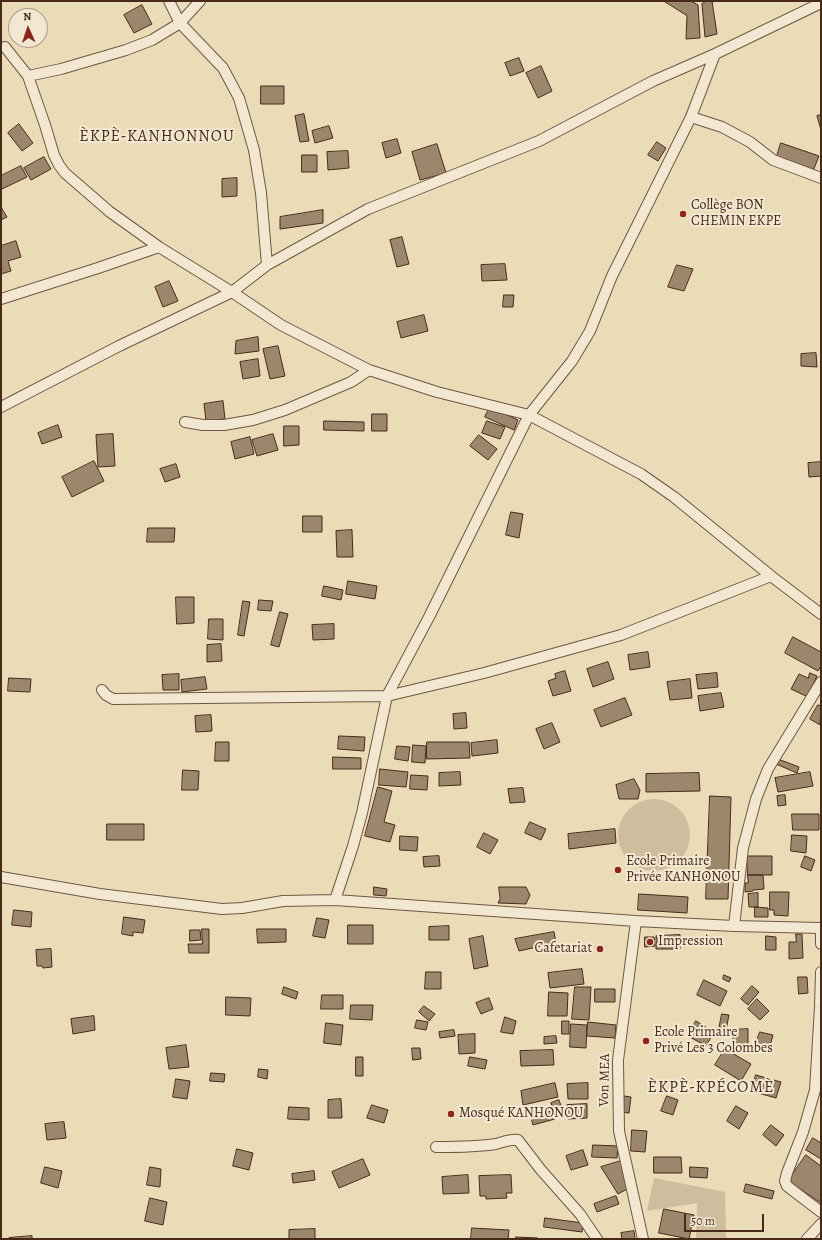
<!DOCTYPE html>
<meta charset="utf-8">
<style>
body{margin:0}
#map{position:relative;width:822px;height:1240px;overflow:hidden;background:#ebdcb8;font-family:Alegreya,serif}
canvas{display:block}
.frame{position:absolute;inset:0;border:2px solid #472a1a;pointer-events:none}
.north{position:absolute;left:8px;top:8px;width:40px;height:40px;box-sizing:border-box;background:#f2e8d1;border:1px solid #ae9c88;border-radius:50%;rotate:357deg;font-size:11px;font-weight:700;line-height:16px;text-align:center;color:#472a1a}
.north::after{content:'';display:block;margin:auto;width:14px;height:18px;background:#8f2418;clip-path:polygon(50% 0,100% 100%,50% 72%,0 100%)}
.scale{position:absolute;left:684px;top:1214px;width:80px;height:18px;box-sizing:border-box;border:2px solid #472a1a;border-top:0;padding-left:5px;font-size:12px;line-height:14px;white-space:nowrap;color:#472a1a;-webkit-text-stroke:3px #f2e8d1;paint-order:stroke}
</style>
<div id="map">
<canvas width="822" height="1240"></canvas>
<div class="frame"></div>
<div class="north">N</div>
<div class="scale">50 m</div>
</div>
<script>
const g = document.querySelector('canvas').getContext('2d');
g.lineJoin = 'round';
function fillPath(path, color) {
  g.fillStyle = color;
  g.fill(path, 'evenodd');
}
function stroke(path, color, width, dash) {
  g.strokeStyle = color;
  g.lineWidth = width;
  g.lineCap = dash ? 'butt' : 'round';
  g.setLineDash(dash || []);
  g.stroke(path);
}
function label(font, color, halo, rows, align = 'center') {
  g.font = font + ' Alegreya,serif';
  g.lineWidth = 4;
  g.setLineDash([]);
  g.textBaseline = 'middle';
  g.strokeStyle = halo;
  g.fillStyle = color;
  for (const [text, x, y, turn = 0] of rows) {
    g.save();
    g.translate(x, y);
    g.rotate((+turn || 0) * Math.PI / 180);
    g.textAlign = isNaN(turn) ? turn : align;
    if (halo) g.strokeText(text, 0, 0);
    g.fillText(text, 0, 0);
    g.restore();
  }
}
fillPath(new Path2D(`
 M618 835a36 36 0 1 1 72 0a36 36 0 1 1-72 0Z
 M654 1178 725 1192 726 1238 728 1239H696L697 1203 647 1211Z`), '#cfbe9d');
const building = new Path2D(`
 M664 1H691L698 5 700 38 686 39 687 16Z
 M707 1H712L717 34 705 37 702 4Z
 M142 5 152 24 134 33 124 15Z
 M519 58 524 71 510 76 505 63Z
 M541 66 552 91 538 98 526 73Z
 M261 86H284V104H261Z
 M304 114 309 141 300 142 295 116Z
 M821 115V130L817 116Z
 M19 124 33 143 22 151 8 133Z
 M329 126 333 138 315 143 312 131Z
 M397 139 401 153 386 158 382 143Z
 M657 142 666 148 658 161 648 155Z
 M781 143 819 156 813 171 776 159Z
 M437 144 446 173 420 180 412 152Z
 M348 151 349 168 328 170 327 152Z
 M302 155H317V172H302Z
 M44 157 51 169 31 180 24 168Z
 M21 166 27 177 2 189 1 187V176Z
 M237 178V196L222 197V179Z
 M1 207 7 217 1 220Z
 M323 210V223L280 229V217Z
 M402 237 409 264 397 267 390 240Z
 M16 241 21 257 8 261 11 271 1 274V246Z
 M505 264 507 280 482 281 481 265Z
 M677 265 693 269 684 291 668 287Z
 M169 281 178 301 163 307 155 287Z
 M504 295H514L513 307H503Z
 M424 315 428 331 401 338 397 322Z
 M258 337 259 351 235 354 236 341Z
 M278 346 285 376 270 379 263 349Z
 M816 353 817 367 801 366V354Z
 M258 359 260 376 243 379 240 362Z
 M223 401 225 419 206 421 204 404Z
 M490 407 518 420 514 430 485 417Z
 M372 414H387V431H372Z
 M324 421 364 422V431L324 430Z
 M487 421 505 427 500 439 482 433Z
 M58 425 62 437 42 444 38 433Z
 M284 426H299V445L284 446Z
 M113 434 115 466 98 467 96 435Z
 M273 434 278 450 257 456 252 440Z
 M479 435 497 449 488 460 470 446Z
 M250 437 254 454 235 459 231 442Z
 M94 461 104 481 72 497 62 477Z
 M821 462V476L809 477 808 463Z
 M176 464 180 477 165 482 160 469Z
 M511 512 523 514 519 538 506 535Z
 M303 516H322V532H303Z
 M148 528H175L174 542H147Z
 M352 530 353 557H337L336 531Z
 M348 581 377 586 375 599 346 594Z
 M324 586 343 590 341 600 322 596Z
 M176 597H194V623L177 624Z
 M259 600 273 601 271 611 258 610Z
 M243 601 250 602 244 636 238 635Z
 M280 612 288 614 279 647 271 645Z
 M209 619H223V640L208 639Z
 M334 624V639L313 640 312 625Z
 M793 637 821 652V666L818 671 785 653Z
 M221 644 222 661 207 662V645Z
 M648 652 650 667 630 670 628 655Z
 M608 662 614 679 593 687 587 669Z
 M565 671 571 691 553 696 548 681 556 678 555 674Z
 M717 673 718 687 698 689 696 675Z
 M810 673 817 676 808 697 791 689 799 674 808 678Z
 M179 674V690H163L162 675Z
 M205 677 207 689 182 692 181 680Z
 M9 678 31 679 30 692 8 691Z
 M690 679 692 698 670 700 667 682Z
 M721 693 724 707 700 711 698 696Z
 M625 698 632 715 601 727 594 710Z
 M818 705 821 706 820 725 810 719Z
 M466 713 467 728 454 729 453 714Z
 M211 715 212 731 196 732 195 716Z
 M552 723 560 742 544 749 536 729Z
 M339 736 365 737 364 751 338 749Z
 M497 740 498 753 472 756 471 743Z
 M216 742H229V761H215Z
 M427 742H469L470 758 427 759Z
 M413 745 426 746 425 763 412 762Z
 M397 746 410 747 408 761 395 759Z
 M333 757 361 758V769H333Z
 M778 759 799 767 797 773 776 764Z
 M380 769 408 772 406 787 379 785Z
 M183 770 199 771 198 790H182Z
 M460 772 461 785 439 786V773Z
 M810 772 813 786 778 792 775 778Z
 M699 773 700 791 646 792V774Z
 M411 775 428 776 427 790 410 789Z
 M634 779 640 790 638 799H619L616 785Z
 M378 787 392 791 384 822 395 825 390 842 365 836Z
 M523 788 525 802 510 803 508 789Z
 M785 795 786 805 778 806 777 796Z
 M710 796 731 797 728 899H706Z
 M792 814H819V830H793Z
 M530 822 546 829 541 840 525 833Z
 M107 824H144V840H107Z
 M615 829 616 843 569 849 568 834Z
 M484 833 498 840 490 854 477 847Z
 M792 835 807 836 806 853 791 851Z
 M400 836 418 837 417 851 400 850Z
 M439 856 440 866 424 867 423 857Z
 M747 856H772V875H748Z
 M805 856 815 860 811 871 801 867Z
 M748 875H763L764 889 753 890V891L745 892V883H748Z
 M374 887 387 889 386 896 374 895Z
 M499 887H526L530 895 526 904 498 903 500 899Z
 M770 892H789L788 916 774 915V910H770Z
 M758 893V907H749L748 894Z
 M639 894 688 897 687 913 638 910Z
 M755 907 768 908V917H755Z
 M14 910 32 912 31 927 12 925Z
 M124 917 145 920 143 933 133 932V936L122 934Z
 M317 918 329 920 325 938 313 936Z
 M348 925H373V944H348Z
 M449 926V940H429V927Z
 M202 929H209V953H189L188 944H202Z
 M257 929H286V942L258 943Z
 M190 930H200L201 940 190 941Z
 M554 932 556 943 519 951 515 939Z
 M796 934H802L803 958 789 959V942H796Z
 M680 935V949H656V936Z
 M483 936 488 966 474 969 469 939Z
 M766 936 776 937V950H766Z
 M645 937H654L655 946 645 947Z
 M51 949 52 967 43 968 42 966H37L36 950Z
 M582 969 584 984 550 988 548 973Z
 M426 972H441V989H425Z
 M724 975 731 978 729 982 723 979Z
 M798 977H807L808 993 799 994Z
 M704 980 727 991 720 1006 697 995Z
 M752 986 759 992 748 1005 741 999Z
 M284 987 298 992 296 999 282 994Z
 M575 987H591L589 1020 572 1019Z
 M595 989H615V1002H595Z
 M549 992 568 993 567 1016H548Z
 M322 995H343V1009H321Z
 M226 997 251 998 250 1016 226 1015Z
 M489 998 493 1009 481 1014 476 1003Z
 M757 999 769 1011 760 1020 748 1009Z
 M351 1005H373L372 1020 350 1019Z
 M424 1006 435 1014 429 1021 419 1012Z
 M722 1014 729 1015 726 1030 719 1029Z
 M94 1016 95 1030 73 1034 71 1019Z
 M505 1017 516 1021 513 1034 501 1032Z
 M417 1020 428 1022 426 1030 415 1028Z
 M562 1021H569V1034H562Z
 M696 1021 714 1032 706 1046 688 1036Z
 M588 1022 616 1025 615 1038 587 1036Z
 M326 1023 343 1025 341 1045 324 1043Z
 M571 1024 587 1025 586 1048 570 1047Z
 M748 1029V1050H733V1030Z
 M454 1030 455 1036 440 1038 439 1032Z
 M760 1032 773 1035 769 1050 755 1046Z
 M475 1034V1053L459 1054 458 1035Z
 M556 1036 557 1043 544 1044V1037Z
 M186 1045 189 1067 169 1069 166 1048Z
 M412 1048H420L421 1059 413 1060Z
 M725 1049 751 1064 741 1081 715 1065Z
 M553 1050 554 1065 521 1066 520 1051Z
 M356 1057H363V1076H356Z
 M470 1057 487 1060 485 1069 468 1066Z
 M259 1069 268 1070 267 1079 258 1077Z
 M211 1073 225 1074 224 1082 210 1081Z
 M756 1075 781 1082 776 1098 751 1091Z
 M176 1079 190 1081 187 1099 173 1097Z
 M555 1083 558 1097 523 1105 521 1091Z
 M588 1083V1099H568L567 1084Z
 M624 1096 631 1097 629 1113 621 1112Z
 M667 1096 678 1100 673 1115 661 1111Z
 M341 1099 342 1118H328V1100Z
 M559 1100 564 1114 556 1117 551 1103Z
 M587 1104V1118L568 1119 567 1105Z
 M372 1105 388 1110 384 1123 367 1118Z
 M736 1106 748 1113 739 1129 727 1121Z
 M289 1107 309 1108V1120L288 1119Z
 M553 1111 555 1119 533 1125 531 1117Z
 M64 1122 66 1138 47 1140 45 1124Z
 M771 1125 784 1135 776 1146 763 1135Z
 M632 1130 647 1131 645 1152 631 1151Z
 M813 1138 821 1143V1159L806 1150Z
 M593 1145 618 1146 617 1158 592 1157Z
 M237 1149 253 1153 249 1170 233 1166Z
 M583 1150 588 1165 571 1170 566 1156Z
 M806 1155 821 1166V1203L788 1181Z
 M654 1157H681L682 1173H654Z
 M363 1159 370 1175 339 1188 332 1172Z
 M624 1160 629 1188 618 1194 601 1167Z
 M45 1167 62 1171 58 1188 41 1183Z
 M150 1167 161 1169 160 1187 147 1185Z
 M690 1167 708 1168 707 1178 690 1177Z
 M314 1171 315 1180 293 1183 292 1174Z
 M468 1175 469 1193 443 1194 442 1177Z
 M511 1175 512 1193H506L507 1198 486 1199V1196H480L479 1176Z
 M746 1184 774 1191 772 1199 744 1192Z
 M616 1196 619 1204 597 1212 594 1204Z
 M150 1198 167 1202 163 1225 145 1221Z
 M664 1209 694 1215 689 1239 659 1233Z
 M545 1218 583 1223 582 1232 544 1227Z
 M472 1228 509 1230 508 1239H471Z
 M315 1229V1239H289V1230Z
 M634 1231 635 1239H622L621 1233Z
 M32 1236V1239H9V1238Z
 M516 1237 538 1238V1239H516Z`);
fillPath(building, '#9c876c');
stroke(building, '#472a1a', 1);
const street = new Path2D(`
 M169 1 180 23 223 68 239 98 254 150 261 193 267 265
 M5 47 28 76 61 69 126 50 152 40 180 23 200 1
 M28 76 45 125 54 155 59 165 65 173 110 212 159 247 232 292 281 325 369 370 437 392 529 415 641 474 674 497 771 576 821 614
 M691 117 722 127 750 142 773 160 821 178
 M1 299 98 268 159 247
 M1 407 119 346 232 292 267 265 368 209 539 141 653 81 715 54 821 3
 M185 422 203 425H224L253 420 285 410 351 382 369 370
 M102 690 106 695 113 699 387 696 484 673 621 635 771 576
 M1 877 100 894 222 909 242 908 283 901 335 900 636 921 734 926 821 928
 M335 900 353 846 362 813 387 696 429 617 529 415 572 361 590 331 612 276 691 117 715 54
 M636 921 618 1060 619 1131 643 1239
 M734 926 743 848 756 799 768 769 821 682
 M821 928V944
 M821 972 820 1007 815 1090 803 1132 787 1173 785 1181 787 1186 821 1212
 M436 1147C455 1147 477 1147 496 1144 504 1142 510 1139 518 1140L541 1170 580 1214 597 1239
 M807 1239 821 1224`);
stroke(street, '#705642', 12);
stroke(street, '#f2e8d1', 10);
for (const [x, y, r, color] of [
 [683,214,4,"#8f2418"],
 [618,870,4,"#8f2418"],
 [650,942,4,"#8f2418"],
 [600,949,4,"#8f2418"],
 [646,1041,4,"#8f2418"],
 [451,1114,4,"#8f2418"]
]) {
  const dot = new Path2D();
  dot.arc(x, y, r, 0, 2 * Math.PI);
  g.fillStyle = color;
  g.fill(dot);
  stroke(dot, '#f2e8d1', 1.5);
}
label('14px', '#472a1a', '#f2e8d1', [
 ["Collège BON",691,206],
 ["CHEMIN EKPE",691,222],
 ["Ecole Primaire",626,862],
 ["Privée KANHONOU",626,878],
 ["Impression",658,942],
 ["Cafetariat",592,949,"right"],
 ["Ecole Primaire",654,1033],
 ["Privé Les 3 Colombes",654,1049],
 ["Mosqué KANHONOU",459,1114]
], 'left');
label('14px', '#472a1a', '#f2e8d1', [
 ["Von MEA",605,1080,-89]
]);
g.letterSpacing = '1px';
label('16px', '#472a1a', '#f2e8d1', [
 ["ÈKPÈ-KANHONNOU",157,137],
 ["ÈKPÈ-KPÉCOMÈ",711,1088]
]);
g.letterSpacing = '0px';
</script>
